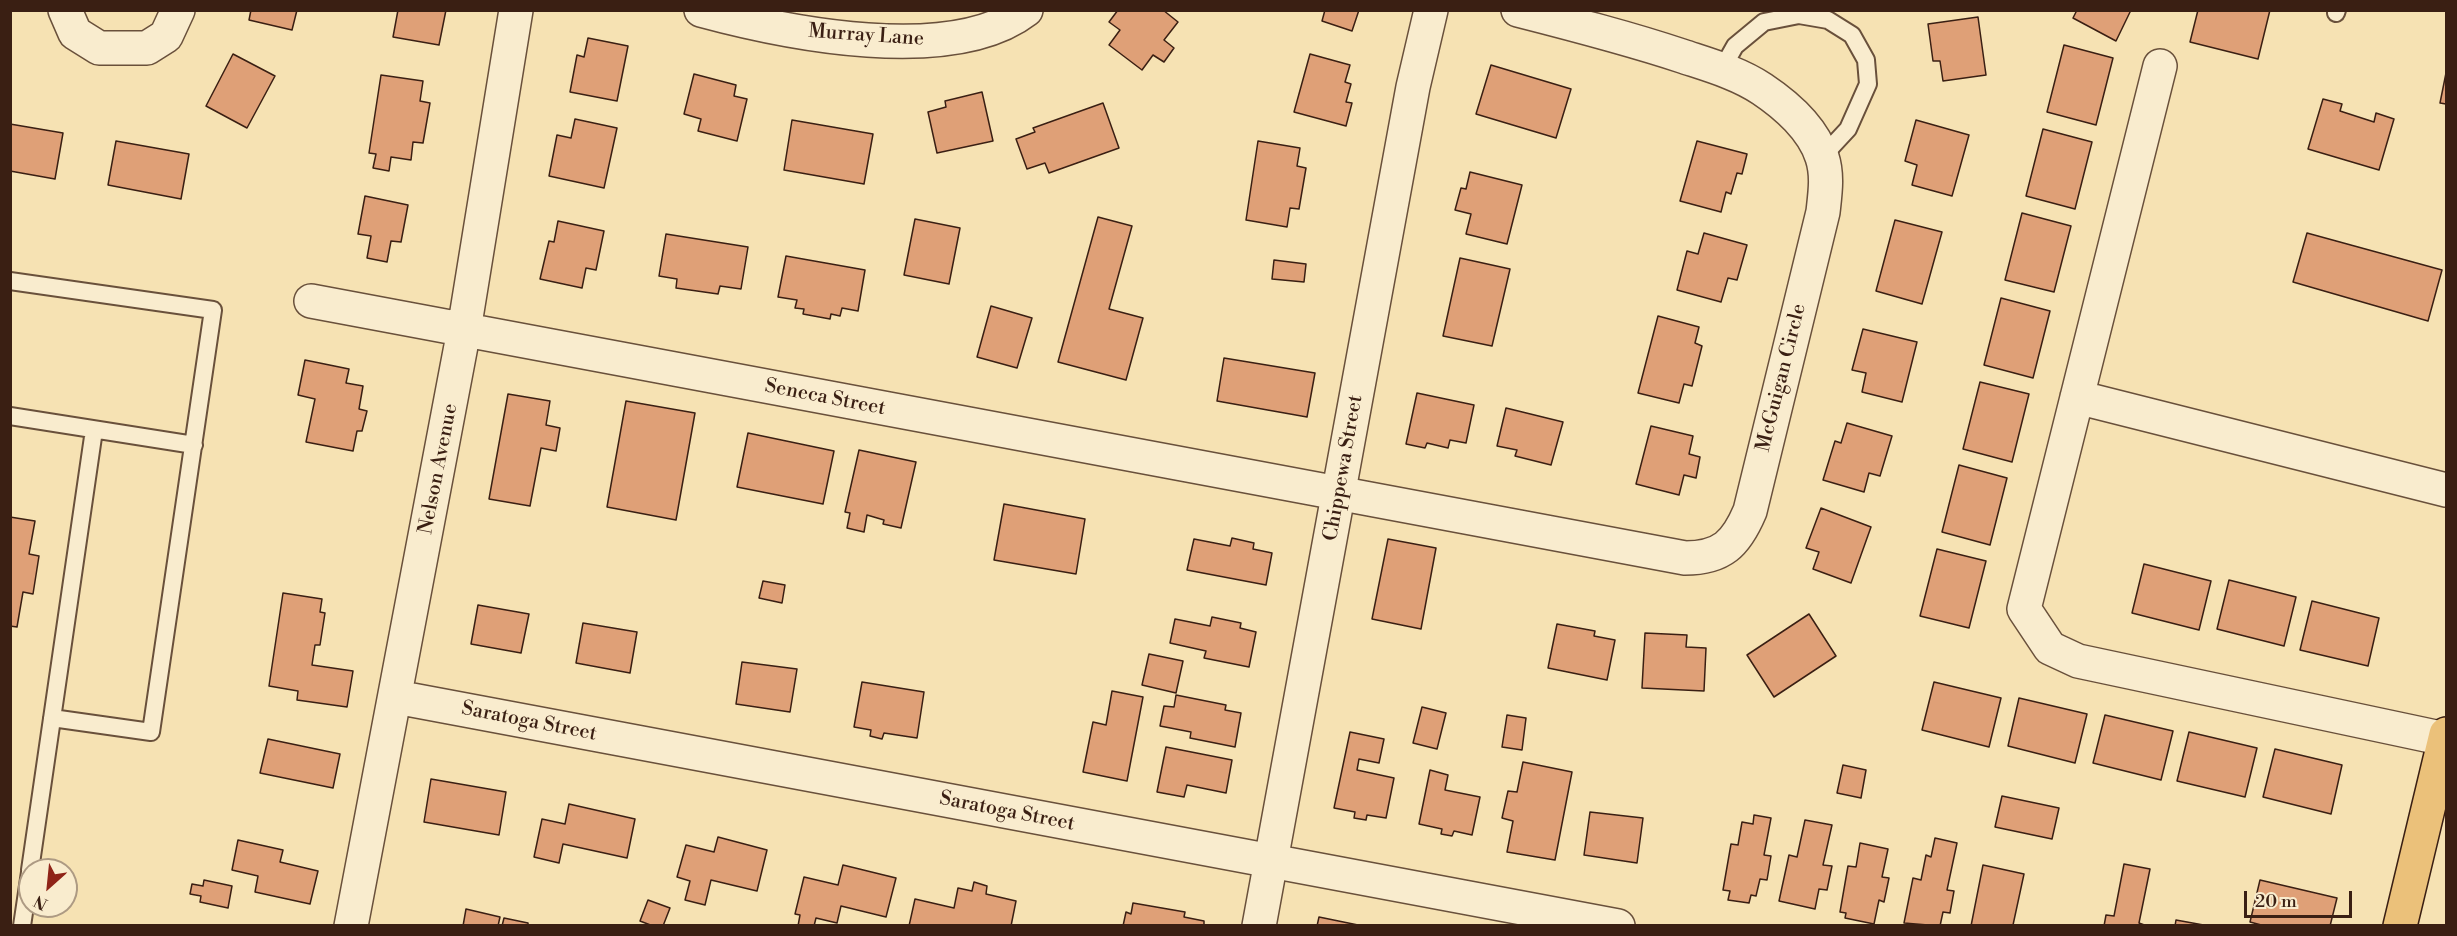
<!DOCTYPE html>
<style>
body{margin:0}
#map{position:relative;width:2457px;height:936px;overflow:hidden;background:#f6e2b3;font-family:"Libre Bodoni",serif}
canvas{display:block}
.frame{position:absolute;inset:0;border:12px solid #3a1f13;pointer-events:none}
.north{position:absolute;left:18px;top:858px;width:60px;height:60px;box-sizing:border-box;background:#f9ecce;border:2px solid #ad9a83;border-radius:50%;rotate:207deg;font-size:16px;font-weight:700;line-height:24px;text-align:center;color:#3a1f13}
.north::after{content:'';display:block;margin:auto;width:21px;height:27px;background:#8f2418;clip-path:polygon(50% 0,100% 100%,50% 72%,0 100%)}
.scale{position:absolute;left:2244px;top:891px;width:108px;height:27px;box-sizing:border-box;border:3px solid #3a1f13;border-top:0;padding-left:8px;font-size:18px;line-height:21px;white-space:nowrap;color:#3a1f13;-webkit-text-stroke:4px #f9ecce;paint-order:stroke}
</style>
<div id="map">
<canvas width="2457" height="936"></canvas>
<div class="frame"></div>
<div class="north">N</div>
<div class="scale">20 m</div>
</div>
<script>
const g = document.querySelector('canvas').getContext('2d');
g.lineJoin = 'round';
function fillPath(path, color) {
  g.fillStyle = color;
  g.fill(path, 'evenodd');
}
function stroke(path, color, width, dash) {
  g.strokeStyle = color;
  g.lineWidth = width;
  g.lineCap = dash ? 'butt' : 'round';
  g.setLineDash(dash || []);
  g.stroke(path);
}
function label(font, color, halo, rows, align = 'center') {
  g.font = font + ' "Libre Bodoni",serif';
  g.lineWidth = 5;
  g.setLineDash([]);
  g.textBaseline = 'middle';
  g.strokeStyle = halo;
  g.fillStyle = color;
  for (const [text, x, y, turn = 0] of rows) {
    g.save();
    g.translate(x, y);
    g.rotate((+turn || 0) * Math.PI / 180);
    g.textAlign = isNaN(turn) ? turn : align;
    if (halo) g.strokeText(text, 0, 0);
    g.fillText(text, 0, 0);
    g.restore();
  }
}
const building = new Path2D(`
 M251 10H297L292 30 249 20Z
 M398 10H446L439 45 393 37Z
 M1118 10H1163L1178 22 1164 40 1174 48 1164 62 1153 55 1142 70 1109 45 1120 30 1109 22Z
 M1325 10H1359L1352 31 1322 21Z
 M2077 10H2131L2116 41 2073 18Z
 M2198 10H2270L2258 59 2190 42Z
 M1978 17 1986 75 1943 81 1940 61H1933L1928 24Z
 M588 38 628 46 617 101 570 92 577 55 584 57Z
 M2064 45 2113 58 2096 125 2047 112Z
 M233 54 275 76 247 128 206 106Z
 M1310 54 1350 65 1345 82 1351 84 1346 102 1352 103 1346 126 1294 112Z
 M1491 65 1571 89 1556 138 1476 114Z
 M2446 73V104L2440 103Z
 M694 74 736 85 734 96 747 99 737 141 698 131 701 119 684 114Z
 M381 75 423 81 420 101 430 103 423 143 413 142 411 160 391 157 389 171 373 168 376 154 369 153Z
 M982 92 993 141 937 153 928 112 946 107 945 101Z
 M2323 99 2342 104 2340 111 2374 122 2376 113 2394 119 2379 170 2308 149Z
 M1103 103 1119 148 1049 173 1045 163 1027 169 1016 139 1035 132 1033 128Z
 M575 119 617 128 604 188 549 176 557 135 571 138Z
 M792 120 873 134 864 184 784 170Z
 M1916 120 1969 135 1952 196 1912 185 1917 165 1905 161Z
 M10 124 63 133 55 179 10 171Z
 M2043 129 2092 142 2075 209 2026 196Z
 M116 141 189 154 181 199 108 185Z
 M1258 141 1300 148 1297 166 1306 168 1299 209 1290 208 1287 227 1246 220Z
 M1697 141 1747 154 1742 174 1737 173 1731 194 1726 192 1721 212 1680 201Z
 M1470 172 1522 185 1507 244 1466 234 1471 214 1455 210 1461 188 1466 189Z
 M365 196 408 205 401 242 391 241 387 262 367 258 371 236 358 234Z
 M2022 213 2071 226 2054 292 2005 280Z
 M1098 217 1132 226 1109 309 1143 318 1126 380 1058 362Z
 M915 219 960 228 949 284 904 275Z
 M1895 220 1942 232 1922 304 1876 291Z
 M558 221 604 231 596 270 586 268 582 288 540 279 549 241 554 242Z
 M1704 233 1747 245 1737 280 1728 278 1721 302 1677 290 1687 251 1698 254Z
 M2307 233 2442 270 2428 321 2293 282Z
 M666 234 748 247 741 289 720 286 718 294 676 288 677 279 659 276Z
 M786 256 865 270 858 311 842 308 840 316 831 314 830 319 803 314 804 309 795 308 797 300 778 297Z
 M1460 258 1510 269 1492 346 1443 336Z
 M1274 260 1306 264 1304 282 1272 279Z
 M2001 298 2050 311 2033 378 1984 365Z
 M991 306 1032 318 1017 368 977 357Z
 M1658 316 1699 327 1695 343 1702 346 1692 386 1684 384 1679 403 1638 393Z
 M1863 329 1917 342 1902 402 1862 392 1866 373 1852 370Z
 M1224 358 1315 373 1307 417 1217 401Z
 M305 360 349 369 346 383 363 386 359 409 367 411 362 431H357L353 451 306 442 315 399 298 395Z
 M1980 382 2029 394 2012 462 1963 449Z
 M1417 393 1474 405 1466 443 1450 440 1448 448 1427 443 1425 448 1406 444Z
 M508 394 550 401 546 425 560 428 556 451 541 448 530 506 489 499Z
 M626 401 695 413 676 520 607 507Z
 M1506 408 1563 422 1551 465 1515 456 1517 450 1497 446Z
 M1847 423 1892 436 1880 476 1869 473 1864 492 1823 480 1835 441 1841 443Z
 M1651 426 1693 436 1689 454 1700 457 1696 478 1684 475 1679 495 1636 484Z
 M748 433 834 451 823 504 737 487Z
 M859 450 916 462 901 528 883 524 884 520 867 515 864 532 847 528 850 513 845 512Z
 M1959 465 2007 478 1990 545 1942 532Z
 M1004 504 1085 519 1076 574 994 560Z
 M1821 508 1871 527 1851 583 1813 569 1819 552 1806 548Z
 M10 517 35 521 29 554 39 556 33 594 23 592 17 627 10 626Z
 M1232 538 1254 543 1253 549 1272 553 1266 585 1187 570 1194 539 1230 546Z
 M1388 539 1436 548 1421 629 1372 619Z
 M1937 549 1986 561 1969 628 1920 616Z
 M2144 564 2211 581 2199 630 2132 613Z
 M2229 580 2296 597 2284 646 2217 629Z
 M763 581 785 585 782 603 759 598Z
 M283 593 322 599 320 612 325 613 320 645H315L312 665 353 671 347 707 297 700 298 691 269 686Z
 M2312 601 2379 618 2368 666 2300 650Z
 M478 605 529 614 521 653 471 644Z
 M1809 614 1836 656 1774 697 1747 655Z
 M1212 617 1241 623 1240 628 1256 632 1249 667 1204 658 1206 651 1170 643 1175 619 1210 626Z
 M583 623 637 632 630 673 576 663Z
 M1557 624 1595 631 1594 636 1615 640 1607 680 1548 668Z
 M1645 633 1687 635 1686 647 1706 648 1704 691 1642 688Z
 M1149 654 1183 661 1176 693 1142 685Z
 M742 662 797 669 790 712 736 704Z
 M862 682 924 692 917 738 884 733 882 739 870 736 871 730 854 727Z
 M1934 682 2001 698 1989 747 1922 730Z
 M1112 691 1143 697 1127 781 1083 772 1093 722 1106 725Z
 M1176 695 1226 705 1225 710 1241 713 1235 747 1190 738 1191 732 1160 726 1164 706 1174 707Z
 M2019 698 2087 714 2075 763 2008 746Z
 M1422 707 1446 713 1437 749 1413 743Z
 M1507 715 1526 718 1522 750 1502 747Z
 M2105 715 2173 731 2161 780 2093 763Z
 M1350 732 1384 739 1379 763 1359 759 1357 770 1394 778 1386 818 1367 815 1366 820 1354 818 1355 812 1334 808Z
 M2189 732 2257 748 2245 797 2177 781Z
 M268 739 340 754 333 788 260 773Z
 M1166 747 1232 760 1226 793 1187 785 1184 797 1157 792Z
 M2275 749 2342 765 2331 814 2263 797Z
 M1523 762 1572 772 1555 860 1507 852 1513 821 1502 818 1508 791 1517 792Z
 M1843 765 1866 770 1861 798 1837 793Z
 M1430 770 1448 775 1445 790 1480 797 1472 835 1454 831 1452 836 1441 834 1442 829 1419 824Z
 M431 779 506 792 499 835 424 822Z
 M2002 796 2059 808 2052 839 1995 827Z
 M569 804 635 819 627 858 563 844 559 863 534 857 542 819 565 824Z
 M1590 812 1643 818 1637 863 1584 855Z
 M1754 815 1771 818 1764 855 1771 856 1767 880 1760 879 1756 896 1751 895 1749 903 1728 900 1730 891 1723 890 1731 844 1738 845 1742 822 1753 824Z
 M1805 820 1832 825 1823 865 1832 866 1827 890 1819 889 1815 909 1779 901 1789 855 1797 857Z
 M718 837 767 850 757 891 711 880 705 905 685 900 690 881 677 877 686 845 714 852Z
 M1935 838 1957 843 1947 890 1954 891 1950 913 1943 912 1940 926 1904 923 1913 878 1921 880 1926 855 1931 857Z
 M238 840 283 850 280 862 318 871 310 904 255 892 258 876 232 870Z
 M1860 843 1888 849 1882 877 1889 878 1884 902 1879 900 1874 924 1845 918 1846 913 1840 912 1848 866 1856 867Z
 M2124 864 2150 869 2139 923 2147 926H2104L2106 915 2114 916Z
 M843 865 896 878 886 917 841 906 837 923 816 918 814 926H798L800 915 795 914 804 877 838 885Z
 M1983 865 2024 874 2013 925 1971 926Z
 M204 880 232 886 228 908 200 902 201 896 190 894 192 884 203 886Z
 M2260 880 2337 898 2330 926H2265L2250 922Z
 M974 882 987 886 986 894 1016 901 1011 926H909L915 899 954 908 958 888 972 891Z
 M648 900 670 908 663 926H653L640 921Z
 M1133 903 1185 912 1184 917 1204 921V926H1123L1126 912 1131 914Z
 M466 909 500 917 498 926H463Z
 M1319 917 1358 925V926H1317Z
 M504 918 528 923V926H502Z
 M2176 920 2209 926H2175Z`);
fillPath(building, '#dfa077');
stroke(building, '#3a1f13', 1.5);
const service = new Path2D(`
 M2336 13 2337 10
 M1722 69 1735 46 1764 22 1799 15 1828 20 1852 35 1866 60 1868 84 1848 129 1822 157
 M10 281 213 310 151 732 52 718
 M10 416 194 445
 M30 870 94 430
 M22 926 30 872`);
const minor = new Path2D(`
 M65 10 75 33 99 48H147L166 36 178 10
 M701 10C786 33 952 67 1026 10
 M2160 66 2024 609 2050 648 2078 661 2445 739
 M311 301 1685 558C1722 558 1736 544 1750 511L1823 212C1825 194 1828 175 1822 157 1813 129 1786 105 1762 89 1738 73 1709 65 1682 56 1628 38 1573 24 1518 10
 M2077 397 2446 490
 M396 697 1618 926
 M351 926 464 330 516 10
 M1259 926 1413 87 1431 10`);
const primary = new Path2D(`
 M2400 926 2446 734`);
stroke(service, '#69503b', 20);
stroke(minor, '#69503b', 36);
stroke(primary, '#3a1f13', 36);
stroke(service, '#f9ecce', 16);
stroke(minor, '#f9ecce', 33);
stroke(primary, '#ebc17a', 33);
label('20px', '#3a1f13', '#f9ecce', [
 ["Murray Lane",866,36,4],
 ["McGuigan Circle",1782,378,-76],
 ["Seneca Street",825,398,11],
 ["Chippewa Street",1344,468,-80],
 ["Nelson Avenue",439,469,-79],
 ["Saratoga Street",529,722,11],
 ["Saratoga Street",1007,812,11]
]);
</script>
